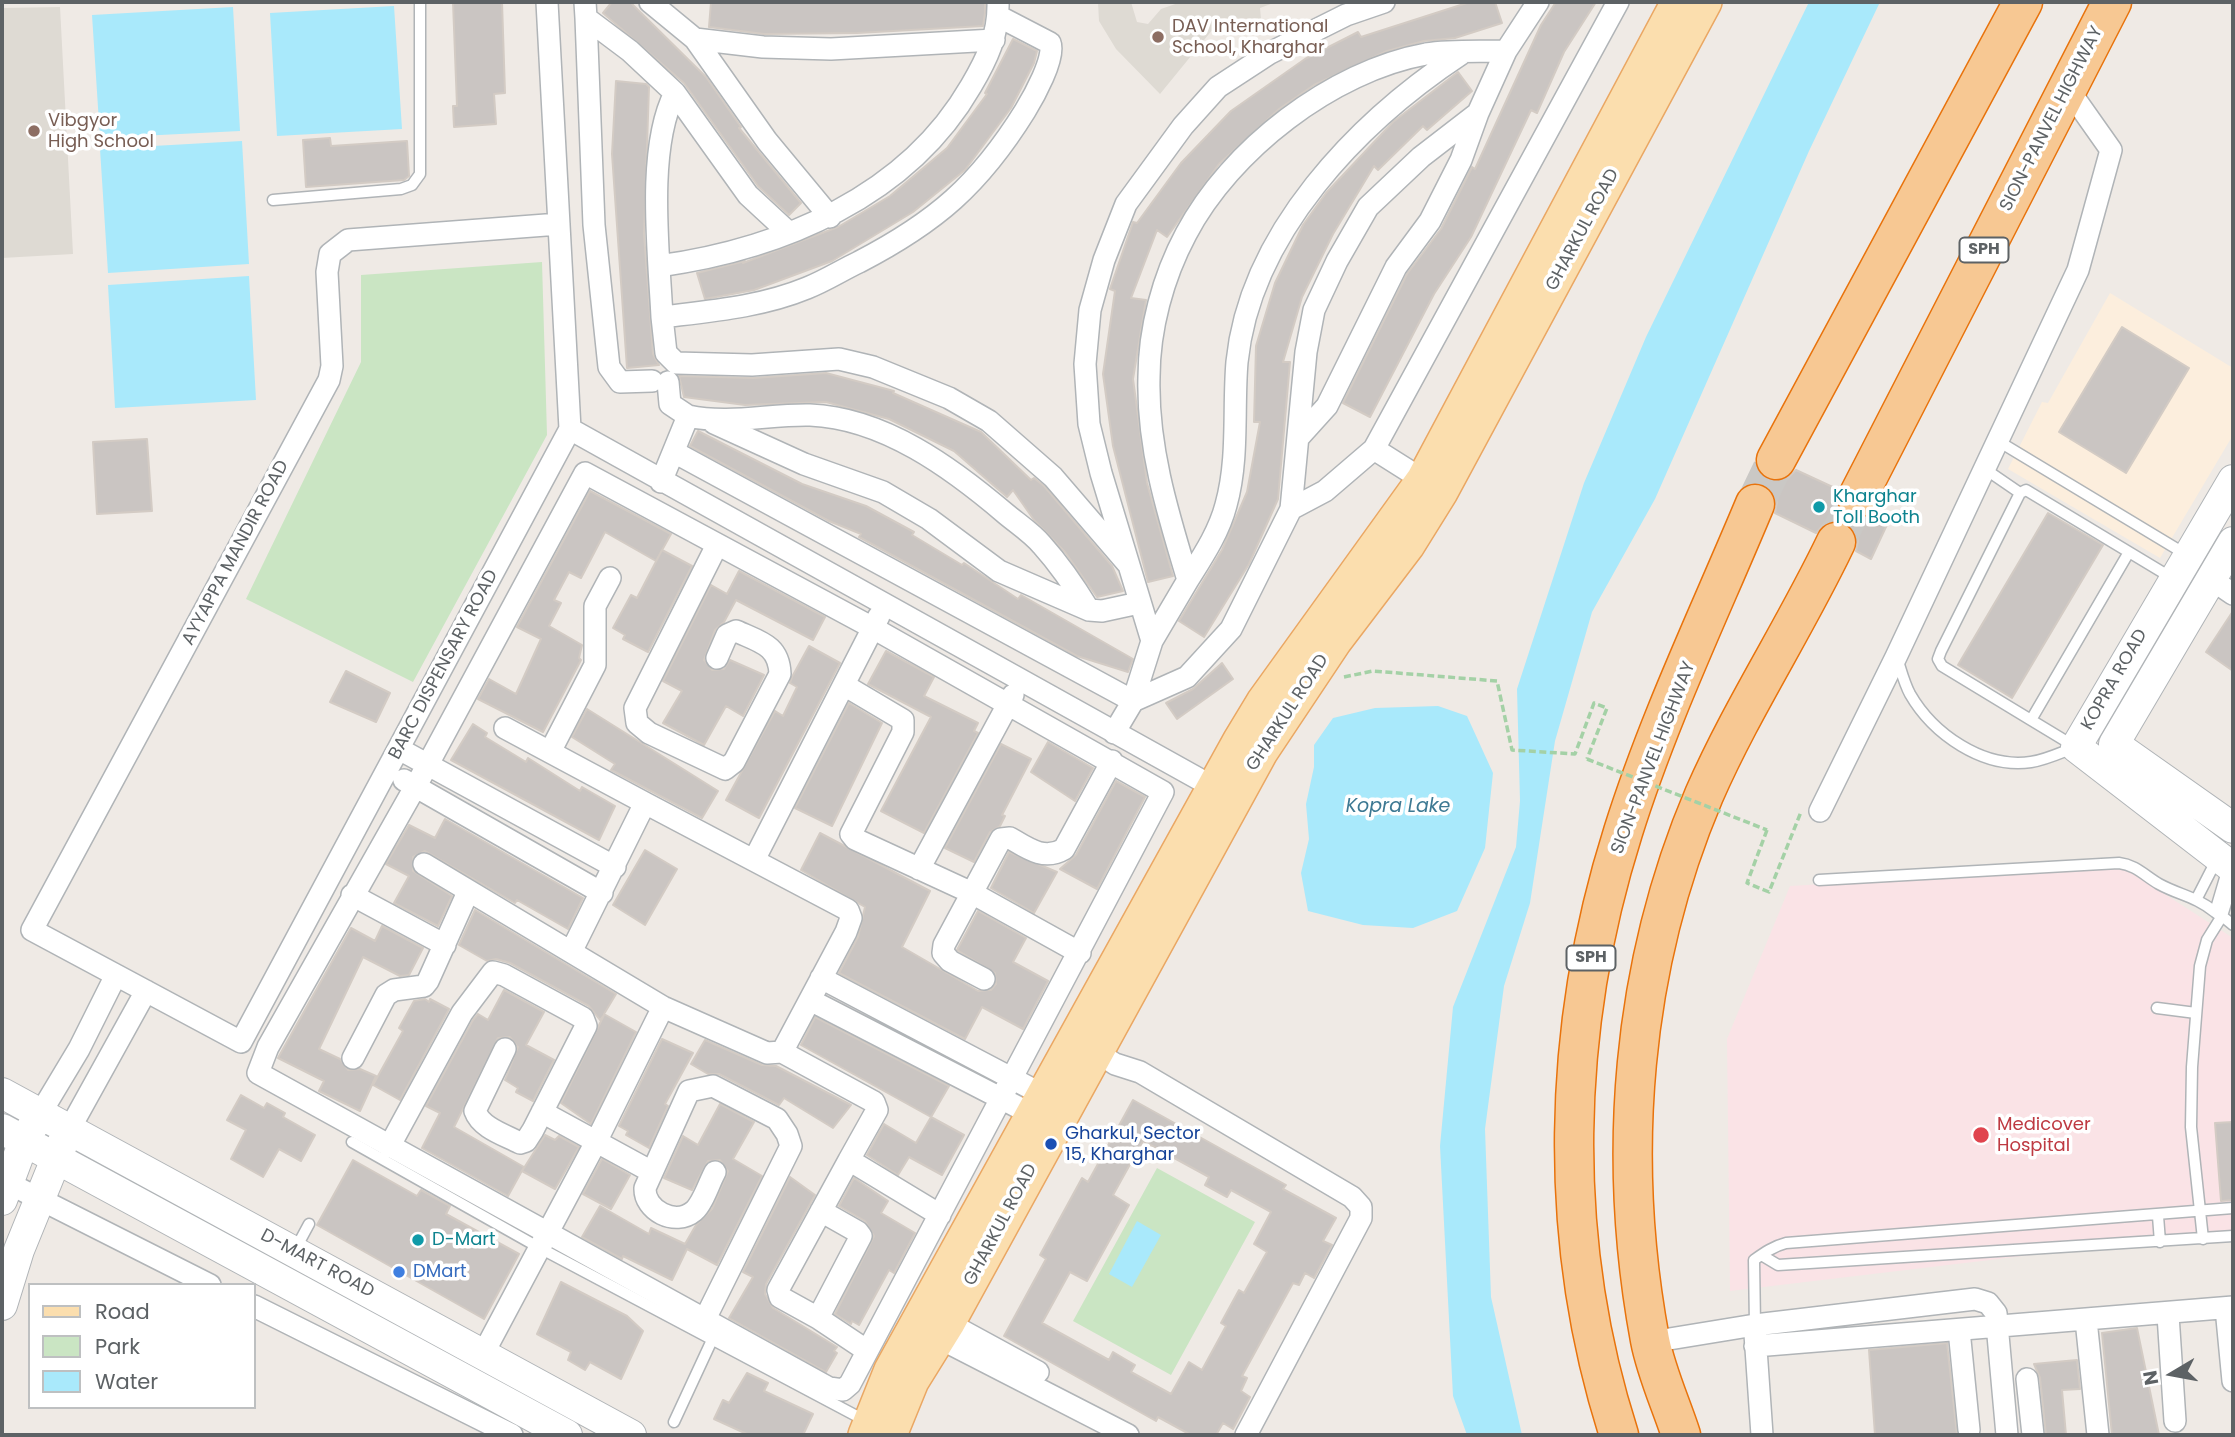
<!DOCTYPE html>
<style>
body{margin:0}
#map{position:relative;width:2235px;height:1437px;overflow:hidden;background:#efeae5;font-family:Poppins,sans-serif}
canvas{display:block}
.frame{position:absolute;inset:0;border:4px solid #5d6265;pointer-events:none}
.legend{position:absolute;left:28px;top:1283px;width:228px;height:126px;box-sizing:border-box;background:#fff;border:2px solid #bec0c1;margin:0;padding:9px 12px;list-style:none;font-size:21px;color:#5d6265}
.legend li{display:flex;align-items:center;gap:14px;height:35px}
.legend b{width:35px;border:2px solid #bec0c1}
.north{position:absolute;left:2137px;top:1339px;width:70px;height:70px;-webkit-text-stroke:5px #fff;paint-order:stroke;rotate:260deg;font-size:19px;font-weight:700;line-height:28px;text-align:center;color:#5d6265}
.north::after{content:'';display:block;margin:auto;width:24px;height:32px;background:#5d6265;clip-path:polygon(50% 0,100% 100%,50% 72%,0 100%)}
</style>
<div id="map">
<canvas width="2235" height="1437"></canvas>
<div class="frame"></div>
<ul class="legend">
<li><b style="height:9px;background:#fbdeae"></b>Road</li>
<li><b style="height:19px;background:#cae5c3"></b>Park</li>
<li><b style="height:19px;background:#a9e9fb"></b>Water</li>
</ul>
<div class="north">N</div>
</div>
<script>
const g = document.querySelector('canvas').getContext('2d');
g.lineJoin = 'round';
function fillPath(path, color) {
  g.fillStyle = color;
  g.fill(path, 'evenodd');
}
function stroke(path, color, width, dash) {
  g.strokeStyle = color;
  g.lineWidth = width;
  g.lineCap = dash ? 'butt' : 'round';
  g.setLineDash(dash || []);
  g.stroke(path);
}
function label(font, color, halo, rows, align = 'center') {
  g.font = font + ' Poppins,sans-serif';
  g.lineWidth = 7;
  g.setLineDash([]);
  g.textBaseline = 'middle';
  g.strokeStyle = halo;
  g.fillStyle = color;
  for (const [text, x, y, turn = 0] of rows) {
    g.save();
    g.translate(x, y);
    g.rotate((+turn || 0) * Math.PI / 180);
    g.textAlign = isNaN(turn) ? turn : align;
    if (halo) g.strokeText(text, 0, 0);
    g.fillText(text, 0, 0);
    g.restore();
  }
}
fillPath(new Path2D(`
 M2110 293 2233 368V435L2160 558 2008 469 2042 402 2048 403Z`), '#fceedd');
fillPath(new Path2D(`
 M1098 2H1131L1137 22 1148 24 1161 9 1181 2H1276L1260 8 1261 19 1222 18 1160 94 1116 49 1099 21Z
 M60 7 73 254 2 258V8Z`), '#dedad3');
fillPath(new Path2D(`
 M2121 866 2233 938V1231L1730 1291 1727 1039 1790 886Z`), '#fae3e6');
fillPath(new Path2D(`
 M542 262 547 435 413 682 246 599 361 362V275Z
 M1157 1168 1255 1222 1171 1375 1073 1321Z`), '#cae5c3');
fillPath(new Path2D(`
 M1809 2H1880L1809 151 1655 499 1592 612 1555 741 1530 903 1504 986 1485 1129 1491 1297 1522 1435H1467L1453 1396 1440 1146 1453 1007 1516 847 1520 801 1517 689 1584 483 1646 337Z
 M394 6 402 129 277 136 270 13Z
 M233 7 240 131 100 138 92 15Z
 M242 141 249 264 108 273 100 149Z
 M249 276 256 400 115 408 108 285Z
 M1438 706 1467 716 1493 773 1485 848 1457 911 1413 928 1363 925 1308 911 1301 873 1309 839 1306 804 1314 767V745L1333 718 1375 708Z
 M1137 1221 1161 1235 1132 1287 1109 1274Z`), '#a9e9fb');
const building = new Path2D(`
 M453 2H502L505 93 494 94 496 124 454 127 453 106H457Z
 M612 2H630L706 77 741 127 739 128 801 203 789 215 758 186 684 83 603 13Z
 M711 2H985V13L983 26 857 33 764 34 709 27Z
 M1470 2H1495L1502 23 1455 38 1424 41 1387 51 1314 85 1279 109 1219 164 1167 237 1157 230 1131 298 1146 300 1133 379 1147 483 1173 576 1148 582 1113 446 1103 374 1115 291 1110 289 1133 222 1137 223 1181 163 1231 111 1305 59 1358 32 1361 37Z
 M1556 2H1596L1564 52 1537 113 1531 110 1471 237 1434 294 1370 417 1343 403 1407 274 1441 229 1472 167 1475 169 1541 25Z
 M1013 39 1037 51 1034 63 1011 108 965 170 913 212 832 261 754 290 705 299 697 273 745 261 743 263 838 227 890 196 947 148 987 94 985 93Z
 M1458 72 1472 91 1427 130 1423 126 1378 170 1374 166 1333 234 1302 297 1283 362H1290L1278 499 1249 564 1204 637 1179 621 1222 550 1247 492 1260 422H1254L1256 346 1275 283 1303 225 1326 193 1393 122Z
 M616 81 646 84 649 87 644 234 653 354 659 365 627 368 612 154Z
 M330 138 331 146 407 141 409 176 404 180 306 187 303 140Z
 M2122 327 2189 368 2126 473 2059 432Z
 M826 373 894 391 893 393 981 432 1031 480 1034 478 1044 486 1112 566 1123 591 1097 597 1065 552 1034 520 1013 490 1007 497 954 451 889 419 826 402 745 405 684 397 679 376 753 378Z
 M698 431 802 484 866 506 914 532 912 535 962 565 964 563 1018 599 1021 595 1133 659 1128 672 1077 656 859 537 861 534 829 521 690 446Z
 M147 439 152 511 97 514 93 442Z
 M1796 470 1837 489 1835 500 1838 509 1848 518 1859 520 1868 517 1877 507 1892 514 1871 559 1856 551 1858 541 1855 531 1845 522 1834 520 1825 523 1816 533 1775 513 1777 502 1773 491 1759 483 1763 477 1776 482 1787 479Z
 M590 491 671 534 656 561 605 532 581 578 569 572 554 600 561 603 549 626 582 645 579 658 581 660 543 732 478 699 489 679 516 694 541 639 517 627Z
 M2048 513 2103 545 2012 698 1958 665Z
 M662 550 692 566 648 652 623 639 625 635 613 628 631 595 637 598Z
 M739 571 825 617 813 640 736 600 724 622 715 630 704 660 712 670 724 669 730 660 764 675 743 716 726 706 704 745 663 723 682 691 663 681 711 585 727 594Z
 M2233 611V671L2206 652Z
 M809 646 840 663 759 818 726 800 775 711 783 716 797 687 790 683 792 677Z
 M886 651 934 677 924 696 978 723 974 731 978 733 924 833 881 811 931 717 868 684Z
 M1222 663 1233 679 1177 719 1166 703 1193 689Z
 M346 671 390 693 376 722 330 702Z
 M849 703 882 723 832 826 795 808Z
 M587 709 718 791 702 818 615 772 611 770 615 764 572 737Z
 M473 724 487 733 485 737 526 762 528 758 580 791 582 787 615 806 599 840 451 760Z
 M1048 742 1093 768 1075 801 1031 772Z
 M1001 744 1031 759 1002 815 1005 816 1000 826 990 832 974 862 945 848Z
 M1116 781 1145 797 1097 889 1060 869 1076 855Z
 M445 819 583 898 568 929 517 900 515 903 425 851 413 857V871L452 896 438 926 394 903 409 876 386 864 409 825 435 838Z
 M820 833 930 891 902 947 978 991 991 990 996 984 995 973 957 950 978 911 1026 938 1013 962 1048 981 1023 1029 982 1007 965 1039 839 973 858 937 865 907 801 870Z
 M645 850 677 869 645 925 613 905Z
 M1009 852 1057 872 1034 913 991 888Z
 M475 910 616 994 604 1014 636 1032 591 1124 561 1103 604 1015 600 1020 589 1006 510 963 496 959 487 961 459 945Z
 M382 926 423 948 409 975 400 976 363 957 319 1049 340 1059 348 1070 360 1069 376 1076 360 1111 319 1091 324 1081 278 1058 351 928 375 941Z
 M504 990 544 1012 526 1045 554 1060 533 1101 516 1092 518 1088 505 1080 518 1047 510 1037 498 1038 454 1127 524 1167 508 1196 422 1148 440 1113 426 1106 473 1020 478 1014 488 1020Z
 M425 999 429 1002 430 999 449 1009 400 1100 373 1085 403 1031 399 1028 414 1001Z
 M815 1017 949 1086 931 1117 964 1135 942 1175 909 1157 898 1175 867 1155 884 1124 916 1143 931 1117 801 1045Z
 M662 1039 693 1053 665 1104 668 1106 649 1148 626 1135 628 1131 619 1126Z
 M705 1040 762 1065 776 1066 851 1105 833 1128 784 1098 779 1105 719 1074H708L691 1064Z
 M241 1095 264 1108 267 1103 285 1113 283 1117 315 1135 301 1161 279 1149 263 1177 231 1159 246 1130 227 1120Z
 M1133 1100 1286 1185 1283 1189 1336 1218 1323 1241 1332 1245 1314 1278 1305 1273 1299 1285 1293 1283 1242 1376 1247 1378 1241 1391 1250 1397 1233 1429 1223 1423 1216 1435H1191L1158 1417 1156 1421 1004 1336 1046 1259 1040 1255 1082 1178 1088 1182ZM1143 1141 1209 1177 1205 1185 1227 1197 1231 1190 1271 1212 1254 1244 1267 1252 1244 1293 1239 1290 1221 1323 1226 1326 1202 1370 1189 1362 1171 1394 1131 1372 1135 1365 1113 1352 1109 1360 1042 1323 1070 1272 1087 1281 1129 1205 1113 1195Z
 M720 1104 754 1122 733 1159 762 1176 717 1265 687 1249 672 1280 623 1256 622 1259 582 1237 600 1206 649 1234 651 1228 685 1244 696 1225 712 1209 728 1171 720 1160 708 1161 692 1190 664 1178 683 1136 698 1145Z
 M2233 1122V1200L2221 1201 2215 1123Z
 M545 1135 555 1140 559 1136 579 1147 555 1189 522 1171Z
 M602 1159 630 1175 611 1209 583 1194Z
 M353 1160 417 1196 421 1190 450 1206 446 1214 519 1254 484 1319 317 1225Z
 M790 1177 815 1195 766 1284 765 1294 773 1308 837 1347 834 1351 837 1353 826 1372 729 1318 753 1277 743 1272Z
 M854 1178 888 1201 881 1213 915 1233 894 1273 889 1270 859 1325 852 1321 851 1324 835 1314 874 1236 865 1221 839 1206Z
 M561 1282 627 1316 643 1331 621 1379 590 1362 585 1370 568 1360 571 1352 537 1334Z
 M2137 1328 2159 1435H2112L2102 1333Z
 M1947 1343 1957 1435H1875L1869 1350Z
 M2077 1360 2080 1389 2062 1390 2066 1435H2046L2040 1378 2034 1364Z
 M747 1373 768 1383 764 1391 813 1414 803 1435H749L714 1419 723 1400 729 1403Z`);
fillPath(building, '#cac5c2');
stroke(building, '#d3cbc4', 2);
stroke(new Path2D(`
 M1755 504 1776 460
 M1836 542 1857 498`), '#cac8c5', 38, [38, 19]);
const lane = new Path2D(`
 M273 200 401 189 412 185 420 174V2
 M1998 441 2187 555
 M1985 469 2020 493
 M2129 552 2031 720 1942 666 1938 659 1941 651 2020 493 2026 490 2172 578
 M1897 658C1901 670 1904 683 1910 694 1933 734 1983 769 2031 762 2045 760 2060 753 2073 748
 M2031 720 2074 746
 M1819 880 2119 863C2136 865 2145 876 2159 884 2179 895 2195 896 2215 912
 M2197 898 2218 857
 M2219 915 2215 912 2228 868
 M2222 916 2233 880
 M2157 1008 2196 1013
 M352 1142 538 1247 866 1421
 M2158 1216 2160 1242
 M2203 1239 2191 1127 2192 1067 2200 966 2207 940 2222 916 2233 925
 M295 1250 309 1224
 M1763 1256 1778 1265 2233 1236
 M1755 1325 1754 1260C1764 1253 1774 1246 1786 1243L2233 1208
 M674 1422 712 1340`);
const street = new Path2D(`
 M547 2 570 429 241 1042 32 930 329 380 332 366 327 272 330 254 348 240 559 224
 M585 2 586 18 630 51 675 93C646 149 659 254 662 317
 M650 2 695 39 767 141 830 217
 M998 16 1050 43C1056 57 1033 98 1025 111 979 185 936 222 859 262 842 270 825 281 807 288 761 307 711 311 662 317L666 353 676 363 752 365 839 359 873 367 949 398 989 421 1053 477 1127 563
 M586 18 594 225 609 367 620 382 652 381
 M695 39 763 47 831 49 994 40
 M675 93 748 195 788 232
 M659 266C781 249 907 197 971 86 987 59 999 34 998 2
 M668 382 670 404 688 416
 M714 423 804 464 883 492 929 519 999 571 1089 610
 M570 429 1224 793
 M1299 437 1327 406 1396 267 1430 221 1461 160 1478 113
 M1374 449 1431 485
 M674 452 1133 701
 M585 473 873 628 1163 792 850 1384 843 1390 829 1388 258 1073 268 1047 427 766Z
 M661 482 688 416C729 425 769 414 810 415 884 418 952 468 1006 514 1018 524 1032 533 1042 545 1060 565 1075 587 1089 610L1102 611 1139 603
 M1291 509 1325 491 1374 449 1618 2
 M717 545 635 708 637 723 649 733 725 769 734 762 780 674C779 645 760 642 736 631L727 635 717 658
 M2211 579 2233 594
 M1188 580C1203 556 1219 532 1226 505 1239 458 1233 409 1237 362 1250 233 1358 122 1461 54
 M1152 641 1188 580C1168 514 1147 447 1149 377 1149 329 1163 277 1186 234 1230 150 1332 71 1426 54 1452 50 1480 52 1506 51
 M844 685 903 720V732L851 834 855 839 972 893 1080 953
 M1133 701 1187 677 1231 629 1291 509 1306 352 1314 310 1337 261 1368 207 1421 157 1478 113 1506 51 1538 2
 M505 728 645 803
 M1114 733 1133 701 1152 641 1101 473 1089 424 1085 364 1090 310 1104 260 1126 204 1183 126 1218 87 1270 53 1346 15 1384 2
 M399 749 615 867
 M550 752 595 665V606L610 578
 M404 780 602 893
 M645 803 848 910 851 918 846 932 782 1052 767 1053 663 1007 571 952Z
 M1820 811 1896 657 2078 270 2111 150 2068 89
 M754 860 879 616
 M424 864 571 952
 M919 869 1013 695
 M352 895 445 945
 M821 978 1055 1101
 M984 979 950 961 943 953 944 945 1001 839 1010 838C1027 848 1044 861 1064 849L1112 761
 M810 1000 1043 1120
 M1087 1046 1115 1064 1140 1072 1352 1197 1361 1207V1218L1246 1435
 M782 1052 874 1102 877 1110 849 1160
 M353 1058 386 995 394 990 424 986 428 981 468 892
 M542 1112 652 1172
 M40 1114 79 1049 115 977
 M69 1130 146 991
 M389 1147 462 1013 493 972 504 975 583 1018 586 1026 533 1130 526 1141 520 1143C505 1135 481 1128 475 1111L505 1049
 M8 1183 210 1285
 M821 1211 858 1232 861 1236 818 1318 780 1297 778 1290 849 1160 940 1215
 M254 1306 512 1435
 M2226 1308 2233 1381
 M2168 1315 2175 1421
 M818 1318 866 1350
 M705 1319 791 1146 787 1134 777 1119 713 1086 689 1091 645 1188C644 1210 675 1227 694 1211 703 1203 709 1183 715 1172
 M2086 1320 2098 1435
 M948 1323 1038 1372
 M1959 1330 1969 1430
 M1755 1334 1762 1435
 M939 1338 1128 1435
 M1651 1342 1755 1325 1975 1299 1988 1303 1996 1313 2007 1435
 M1755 1346 2233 1307
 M483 1354 596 1142 663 1007
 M2027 1379 2033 1435`);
const secondary = new Path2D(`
 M2233 480 2076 747 2233 868
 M2233 542 2114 744 2233 828
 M2 1093 631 1435
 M2 1129 567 1435
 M2 1200 24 1141 34 1124
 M2 1305 19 1250 63 1142`);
const primary = new Path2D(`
 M865 1435 891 1370 1240 740 1263 702 1423 480 1678 2
 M890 1435 912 1381 948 1323 1261 752 1335 641 1408 545 1441 492 1705 2`);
const highway = new Path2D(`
 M1776 460 2023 2
 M1857 498 2112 2
 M1619 1435C1556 1239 1561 1028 1623 832 1658 720 1710 612 1755 504
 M1681 1435C1671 1404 1656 1372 1650 1340 1616 1157 1631 967 1704 795 1742 708 1795 628 1836 542`);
stroke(lane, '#b0b4b7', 13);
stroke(street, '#b0b4b7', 24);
stroke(secondary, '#b0b4b7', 32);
stroke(primary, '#eaa763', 36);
stroke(highway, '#e8730c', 41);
stroke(new Path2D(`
 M1344 677 1373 671 1497 681 1512 750 1575 754 1594 703 1607 708 1587 759
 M1767 830 1747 883 1769 892 1801 812`), '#a4d1a6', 3.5, [7, 3.5]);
stroke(lane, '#fff', 10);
stroke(street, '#fff', 21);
stroke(secondary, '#fff', 30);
stroke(primary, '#fbdeae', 33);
stroke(highway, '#f7c893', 38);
stroke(new Path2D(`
 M1587 759 1767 830`), '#a4d1a6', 3.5, [7, 3.5]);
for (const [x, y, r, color] of [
 [1158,37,7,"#8d6e63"],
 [34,131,7,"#8d6e63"],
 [1819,507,7,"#0f9aa8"],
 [1981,1135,9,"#e0444e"],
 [1051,1144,7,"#1a4fb4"],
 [418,1240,7,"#0f9aa8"],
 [399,1272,7,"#3f7fe0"]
]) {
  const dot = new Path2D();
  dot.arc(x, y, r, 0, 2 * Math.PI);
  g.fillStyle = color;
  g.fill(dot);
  stroke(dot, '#fff', 2.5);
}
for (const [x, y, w] of [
 [1984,250,49],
 [1591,958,49]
]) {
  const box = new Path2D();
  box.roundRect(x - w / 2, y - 12.5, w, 25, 5);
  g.fillStyle = '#fff';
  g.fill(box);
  stroke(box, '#5d6265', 2);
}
label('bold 16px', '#5d6265', null, [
 ["SPH",1984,250],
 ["SPH",1591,958]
]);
label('18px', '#785e54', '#fff', [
 ["DAV International",1172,27],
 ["School, Kharghar",1172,48],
 ["Vibgyor",48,121],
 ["High School",48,142]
], 'left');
label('18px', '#5d6265', '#fff', [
 ["SION-PANVEL HIGHWAY",2052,119,-63],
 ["GHARKUL ROAD",1583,230,-62],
 ["AYYAPPA MANDIR ROAD",236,553,-62],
 ["BARC DISPENSARY ROAD",444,665,-62],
 ["KOPRA ROAD",2115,680,-60],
 ["GHARKUL ROAD",1288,713,-57],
 ["SION-PANVEL HIGHWAY",1654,758,-69],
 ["GHARKUL ROAD",1001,1225,-62],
 ["D-MART ROAD",317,1264,28]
]);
label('18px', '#0d838f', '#fff', [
 ["Kharghar",1833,497],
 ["Toll Booth",1833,518],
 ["D-Mart",432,1240]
], 'left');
label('18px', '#be3a42', '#fff', [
 ["Medicover",1997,1125],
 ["Hospital",1997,1146]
], 'left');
label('18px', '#164399', '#fff', [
 ["Gharkul, Sector",1065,1134],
 ["15, Kharghar",1065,1155]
], 'left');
label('18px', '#366cbe', '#fff', [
 ["DMart",413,1272]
], 'left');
label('italic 19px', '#3d7993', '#fff', [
 ["Kopra Lake",1398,807]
]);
</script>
